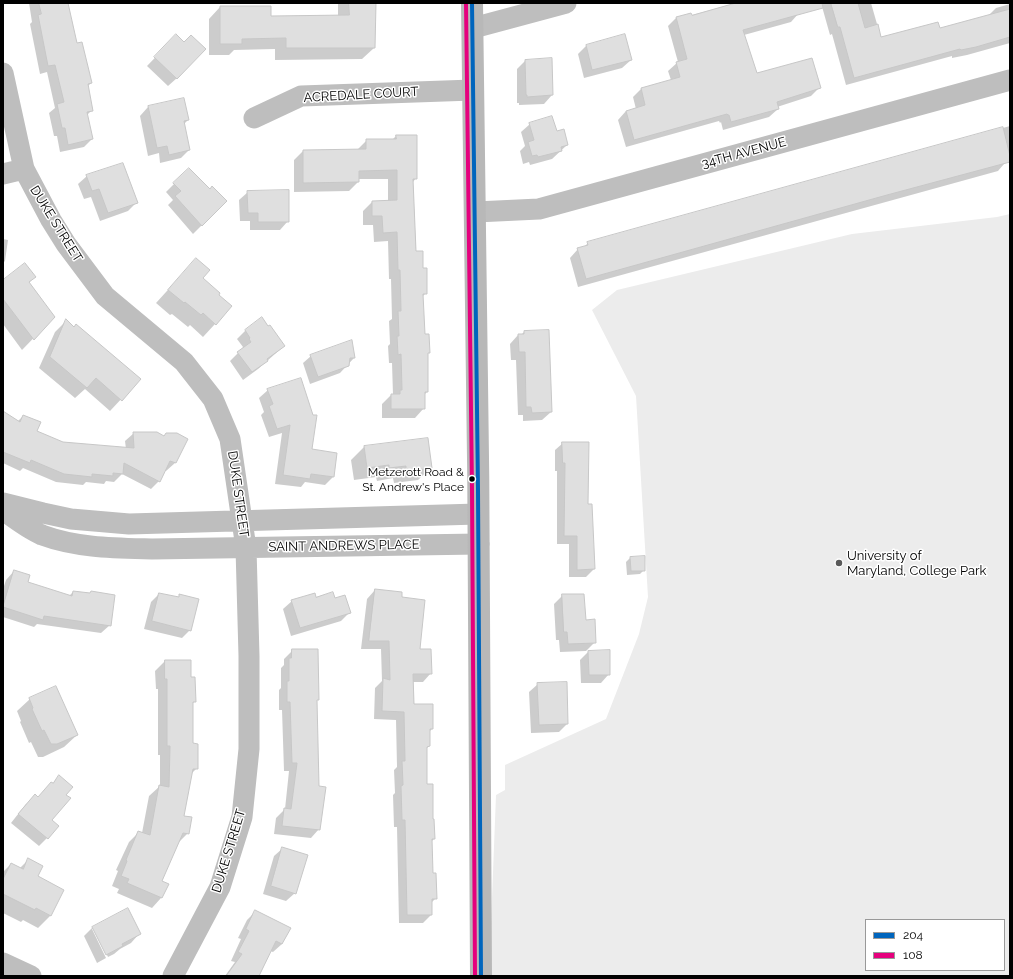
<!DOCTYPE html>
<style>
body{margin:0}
#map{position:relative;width:1013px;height:979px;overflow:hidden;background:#fff;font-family:Raleway,sans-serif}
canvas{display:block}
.frame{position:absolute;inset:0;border:4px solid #000;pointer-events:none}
.legend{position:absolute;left:865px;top:919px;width:140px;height:52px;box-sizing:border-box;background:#fff;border:1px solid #999;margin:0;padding:5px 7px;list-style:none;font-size:12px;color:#000}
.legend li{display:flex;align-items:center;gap:8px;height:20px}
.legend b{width:20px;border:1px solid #999}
</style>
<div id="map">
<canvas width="1013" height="979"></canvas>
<div class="frame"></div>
<ul class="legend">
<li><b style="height:5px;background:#0065bd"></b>204</li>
<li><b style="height:5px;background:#e5007d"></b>108</li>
</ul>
</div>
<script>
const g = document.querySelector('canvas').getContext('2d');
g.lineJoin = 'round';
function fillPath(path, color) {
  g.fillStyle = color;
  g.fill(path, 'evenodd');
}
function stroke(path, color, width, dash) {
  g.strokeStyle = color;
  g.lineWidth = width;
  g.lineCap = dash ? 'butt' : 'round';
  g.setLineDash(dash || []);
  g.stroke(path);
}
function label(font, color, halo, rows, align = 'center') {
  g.font = font + ' Raleway,sans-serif';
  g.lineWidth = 3;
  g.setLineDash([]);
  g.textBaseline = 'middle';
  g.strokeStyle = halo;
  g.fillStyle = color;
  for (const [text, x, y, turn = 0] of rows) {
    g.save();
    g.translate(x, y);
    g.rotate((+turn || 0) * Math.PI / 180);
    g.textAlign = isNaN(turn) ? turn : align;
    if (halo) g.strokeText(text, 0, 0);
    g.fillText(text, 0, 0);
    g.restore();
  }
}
fillPath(new Path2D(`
 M1010 214V976H489L496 795 505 790V765L606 719 639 634 648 597 636 396 592 310 617 290 852 234 997 217ZM866 920H1004V970H866Z`), '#ececec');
fillPath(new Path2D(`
 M29 3H67L76 44 91 83 87 87 92 110 87 115 92 139 84 147 60 152 57 136H54L49 113 55 108 47 72 40 74 30 24 32 22Z
 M338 3H375L374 48 362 59 275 60V49L234 50 229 55H209V19L220 7 270 17 338 16Z
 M739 3H796L799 13 791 22 744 35 756 75 819 88 811 96 777 107 778 109 769 117 723 130 721 122 720 123 719 121 626 147 618 120 626 111 636 109 633 97 641 89 671 80 668 71 678 62 668 26 676 18 691 16Z
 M821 3H873H871L881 38 939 30 988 16 996 8 1010 4V43L967 55 952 58V56L846 85 832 34 830 35Z
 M624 35 631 60 622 68 584 78 578 54 586 46Z
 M176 36 184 43 177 78 168 86 147 66Z
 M551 60 552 95 544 104 519 105V103H517V69L525 61Z
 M183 100 188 120 184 124 189 150 181 158 160 163 159 153 148 156 140 116 148 107Z
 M530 124 556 132 567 145 552 159 530 165 529 162 523 164 520 151 525 146 521 132Z
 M1010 126V157L998 171 578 287 570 258 578 249 583 248 588 243Z
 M396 136 416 178 413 182 416 252 422 269 426 293 422 297 424 335 429 352 427 355V392L424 395V408L415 418H382V404L391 395H393L392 363H389L388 346 390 344 389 321 392 319 391 279H389L388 241 374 242 373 225H363V211L372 202 388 201V179H358V182L349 191 294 192V160L303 151 357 150 367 140H392Z
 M189 169 209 190 226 201 193 234 168 205 173 200 166 192Z
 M87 176 136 203 128 211 100 221 91 197 84 199 78 184Z
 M248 192 288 221 280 230H250V221H240L239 200Z
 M3 239 8 240 5 261 3 263Z
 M196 259 215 324 203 337 190 325 188 327 172 314 170 315 156 303Z
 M34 277 29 283 54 317 22 350 3 324V281Z
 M262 319 284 346 258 369 243 380 230 361 242 349 243 347 237 339 245 331Z
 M66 321 140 379 110 411 85 389 75 398 39 368 55 332Z
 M524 332 551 412 542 420 523 421V415H518L516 360H511L510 344 518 335H521Z
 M311 356 354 358 340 373 310 384 303 363Z
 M268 390 311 450 333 477 325 485 305 482 301 487 275 484 282 433 269 437 261 415 264 412 259 398Z
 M3 412 18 421 23 416 36 431 63 443 126 449 125 441 134 433 163 437 166 434 187 439 175 463 166 471 164 470 159 481 151 489 122 474 114 482 106 481 104 484 86 482 83 485 56 482 23 468 20 471 3 463Z
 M427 439 431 468 418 480 394 483 393 478 377 481 376 477 354 480 351 460 364 447Z
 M563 443 587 505 594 569 586 577H569V544H557V471H555V450Z
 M630 558 644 570 640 574 627 575 626 562Z
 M14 571 27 583 69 596 73 592 110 625 101 633 37 624 34 627 3 617V589L6 580Z
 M375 590 401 598 419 650 431 673 423 682H413L414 705 432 729 429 732V746L426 749V785L432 820H433L434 839 431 842 432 874 436 898 431 903V915L423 923H399L397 827H394L393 795 395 793 394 770 397 767 396 720 374 719 375 688 382 681 381 649H361L367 599Z
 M159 594 177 598 180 596 190 630 182 638 144 629 151 602Z
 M563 595 585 621 595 642 586 651 560 652 559 640H556L554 604Z
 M316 598 334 599 349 613 341 621 291 636 283 609 292 601Z
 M293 650 318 699 316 702 319 829 311 838 274 834 276 818 285 809 289 771H284L282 710H279V690L281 688V668L284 665V659Z
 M588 652 609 674 601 683H581L580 660Z
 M165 661 190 678 195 701 192 704V744L197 768 191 774 183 817 188 833 178 843 161 881 167 884 161 898 152 908 117 893 119 889 112 886 118 871 116 870 129 842 139 832 142 833 149 796 160 786V755H158V689H156L155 671Z
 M538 684 567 724 559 732 531 733 529 692Z
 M30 699 77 735 64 747 43 757H38L31 742 29 743 20 722 21 721 17 711Z
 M65 795 51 820 47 838 39 846 11 823 26 804 38 798Z
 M283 848 295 893 286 901 263 894 274 856Z
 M28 860 37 877 51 915 38 928 23 920 21 922 3 913V872L11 864 20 868Z
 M127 910 139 934 131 943 120 949 114 954 108 957 94 929H92L106 958 97 963 84 936 92 928Z
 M255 912 289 928 282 944 273 952 270 951 258 976H225L235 962 231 961 241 939 238 938 247 920Z`), '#0003');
const building = new Path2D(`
 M39 3H68L77 43 82 42 92 83 88 84 93 111 87 112 93 139 68 145 65 128H62L57 104 64 102 55 65 48 66 38 15 41 14Z
 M349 3H376L375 48H286V38L242 39V44H220V6H271V16L349 15Z
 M736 3H822L823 8 743 30 757 73 812 58 821 88 777 102 779 109 731 122 729 115H728L727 114 634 140 626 111 645 105 641 88 680 77 676 62 687 59 676 17 691 13 692 15Z
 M831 3H858L865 28 878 24 881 37 938 22 940 28 1010 9V37L976 47 961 50 960 49 854 78 840 27H838Z
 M176 34 184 42 191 35 206 49 177 79 154 57Z
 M625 34 632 60 592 70 586 45Z
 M552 58 553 95 527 97V95H526L525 60Z
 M184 98 189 120 184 121 190 150 169 155 167 146 157 148 148 106Z
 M552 116 557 131 564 129 568 145 561 147 562 151 538 157 537 155 532 156 528 142 534 140 529 123Z
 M1003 127 1010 156V162L887 195 586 279 577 248 588 245 587 242Z
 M396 135H417V179H413L416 251H423V268H427V294H423L425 334H429L430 353H428V392H425V409H391V394H400V390H402L401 354 398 355 397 336H399L398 311H401L400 270H398L397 232 383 233 382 216H372V201L397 200V170L359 171V182L303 183V150L366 149V139H396Z
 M123 163 138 203 108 213 99 189 92 191 86 175Z
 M189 168 210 189 212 186 227 201 202 226 175 196 181 191 173 183Z
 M289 190V222H258V213H248L247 191Z
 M196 258 210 270 203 278 220 293 219 295 232 306 216 325 203 313 201 315 185 302 184 303 168 290Z
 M25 263 36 277 29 282 55 317 34 340 3 299V280Z
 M262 317 268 326 270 325 285 346 267 359 268 361 252 372 237 352 251 342 249 339 250 338 245 330Z
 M66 319 74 327 76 324 141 379 122 401 96 378 87 388 50 357Z
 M549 330 552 412 532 413 531 407H526L525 352H519L518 334H524V331Z
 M352 340 355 358H350L349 366 318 377 310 355Z
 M301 378 313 415H317L312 449 337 453 334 477 311 474 310 479 283 475 290 425 277 429 269 406 273 404 267 389Z
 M3 411 20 422 23 415 41 422 37 431 63 442 134 448 133 432H157L164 436 166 433H177L188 439 176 463 170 461 160 482 124 463 123 474 113 473V476L92 474V477L64 474 31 460 30 463 3 452Z
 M428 438 432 468 406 471V466L389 468V465L367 468 364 446Z
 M562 442H589L588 504H592L595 569 577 570V536H564L565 463H563Z
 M645 556V571H631L630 557Z
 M14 570 30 575 28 582 72 596 73 591 90 593 91 591 115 595 111 626 44 616 43 620 3 607Z
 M375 589 402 592V597L425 600 420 649H431L432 674H413L414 704H433V729H430V746L427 747V784H433V819H434L435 839H432L433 873H436L437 899H432V915H407L405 820H402L401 786 403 785 402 761H405L404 712 382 711 383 678 390 680 389 641H369Z
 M333 592 335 598 345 595 351 613 300 628 291 600 315 593 316 597Z
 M159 593 179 597V594L199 599 191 631 152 621Z
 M562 594H584L586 620 595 619 596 643 568 644 567 632H564Z
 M292 649H318L319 700H317L319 786 326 787 320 830 282 826 284 808 291 809 297 763H292L290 702H287V681H289V658H291Z
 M610 650V675H589L588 651Z
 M165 660H191V677H195L196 702H193V743L198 744V769H193L184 816 192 817 189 834 183 833 162 881 169 884 162 898 127 883 129 879 121 876 127 861 126 860 138 831 150 835 159 785 169 787 170 746H167V679H165Z
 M567 682 568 724 539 725 537 683Z
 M56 686 78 735 57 744H51L44 730 42 731 32 709 33 708 29 698Z
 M59 775 73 787 66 795 71 798 52 820 59 826 48 839 18 814 35 794 38 797 51 782 53 783Z
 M282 847 308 855 296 894 271 886Z
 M28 858 43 866 38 876 64 890 51 916 36 908 35 910 3 894V879L11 863 23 869Z
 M128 908 141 934 122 944 123 946 106 955 92 927Z
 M255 910 291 928 282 944 276 941 259 976H226L242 954 238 952 249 931 246 929Z`);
fillPath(building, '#dfdfdf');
stroke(building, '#c7c7c7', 1);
stroke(new Path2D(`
 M473 28 566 3
 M3 73 24 169 51 220 66 244 105 296 184 362 213 399 230 439 246 548 249 656V749L242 817 220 887 173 976
 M254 118 301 96 473 90
 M3 174 24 169
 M476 212 539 209 1010 80
 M3 503 43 513 71 519 129 524 478 514
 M3 510C15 519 28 529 42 535 77 548 115 548 152 549L479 544
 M3 963 31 976`), '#bebebe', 21);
stroke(new Path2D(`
 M472 3C477 327 481 652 481 976`), '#b8b8b8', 22);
stroke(new Path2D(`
 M472 3 478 490 481 976`), '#0065bd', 4);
stroke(new Path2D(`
 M466 3 472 490 475 976`), '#e5007d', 4);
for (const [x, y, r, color] of [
 [472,479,3.5,"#000"],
 [839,563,4,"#595959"]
]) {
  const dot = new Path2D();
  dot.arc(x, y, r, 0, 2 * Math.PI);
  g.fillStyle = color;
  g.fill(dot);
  stroke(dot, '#fff', 1.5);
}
label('12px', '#000', '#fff', [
 ["Metzerott Road &",464,472],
 ["St. Andrew's Place",464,487]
], 'right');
label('13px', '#000', '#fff', [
 ["ACREDALE COURT",361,95,-3],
 ["34TH AVENUE",744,153,-15],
 ["DUKE STREET",56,224,58],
 ["DUKE STREET",238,494,82],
 ["SAINT ANDREWS PLACE",344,546,-1],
 ["DUKE STREET",229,851,-73]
]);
label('13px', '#000', '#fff', [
 ["University of",847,556],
 ["Maryland, College Park",847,571]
], 'left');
</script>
